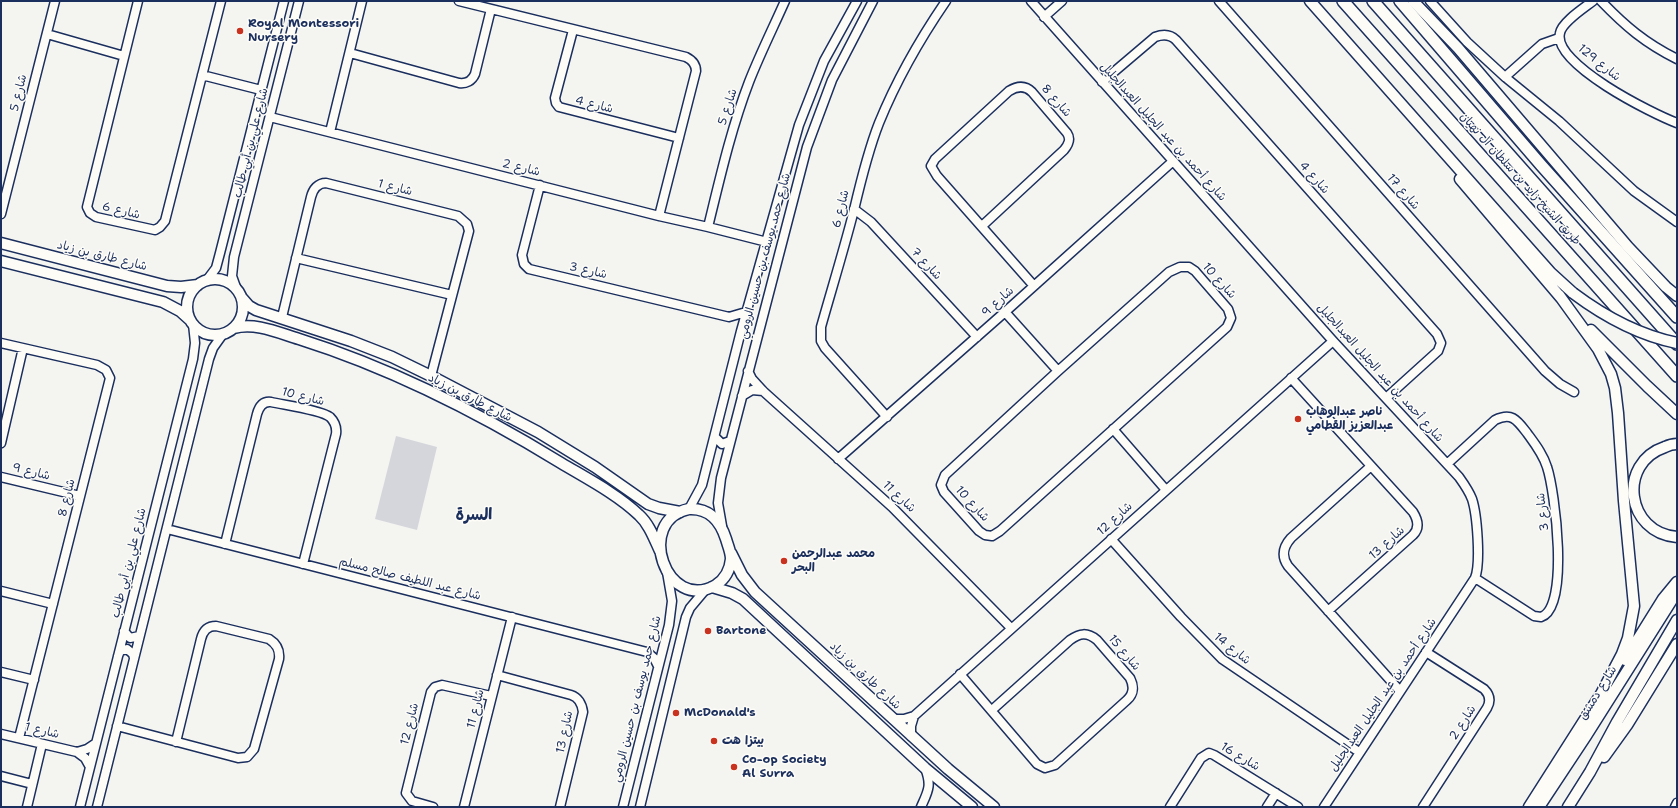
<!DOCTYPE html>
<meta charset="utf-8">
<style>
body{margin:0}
#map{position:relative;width:1678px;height:808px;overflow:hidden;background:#f4f4f1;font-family:"Shantell Sans",sans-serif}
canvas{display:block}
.frame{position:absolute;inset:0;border:2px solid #1b2f5e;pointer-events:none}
</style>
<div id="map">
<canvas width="1678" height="808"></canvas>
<div class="frame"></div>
</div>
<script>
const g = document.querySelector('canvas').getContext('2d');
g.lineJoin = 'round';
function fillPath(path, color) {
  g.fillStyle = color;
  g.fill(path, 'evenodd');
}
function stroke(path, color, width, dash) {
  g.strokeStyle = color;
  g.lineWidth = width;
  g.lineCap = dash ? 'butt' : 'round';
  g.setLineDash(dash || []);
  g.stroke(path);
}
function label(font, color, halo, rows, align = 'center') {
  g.font = font + ' "Shantell Sans","Playpen Sans Arabic",sans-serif';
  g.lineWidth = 3;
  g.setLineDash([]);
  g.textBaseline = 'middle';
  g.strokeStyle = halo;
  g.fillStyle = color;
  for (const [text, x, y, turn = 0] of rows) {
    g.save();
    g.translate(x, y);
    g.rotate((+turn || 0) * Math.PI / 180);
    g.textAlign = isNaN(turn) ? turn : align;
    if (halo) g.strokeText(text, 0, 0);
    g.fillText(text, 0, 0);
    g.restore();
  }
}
fillPath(new Path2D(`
 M396 436 437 447 417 530 375 519Z`), '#d4d6db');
const minor = new Path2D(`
 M138 1 87 207 90 213 96 217 155 230 160 227 165 221 221 1
 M459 1 686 57C692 60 696 65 696 71L659 216
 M1031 1 1333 341 1459 477C1464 484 1469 491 1472 499 1477 514 1481 563 1475 578L1324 807
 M1219 1 1545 371 1560 384 1574 392
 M1430 1 1467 42 1505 77 1559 121 1634 191 1677 222
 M1593 1C1584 8 1562 22 1560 33 1552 64 1653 114 1677 123
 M1601 1C1625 26 1645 43 1677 59
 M1044 17 1062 1
 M573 30 555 98 556 103 559 107 679 138
 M47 34 124 56
 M350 53 459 83C466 84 472 81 475 74L491 9
 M202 75 261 90
 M1505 77 1542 44 1559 38
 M1102 82 1155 37C1163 34 1170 34 1176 40L1437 334 1441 343 1438 351 1386 398
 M270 117 659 216 708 227 767 242
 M330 132 362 1
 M540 185 522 255 524 264 529 269 729 317 746 312
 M854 209 871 222 977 337
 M1 214 55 1
 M982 226 1064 150C1069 144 1071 139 1067 133L1032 92C1025 85 1017 86 1009 91L935 159 931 166 937 176 1034 286
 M708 227C720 178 731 129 749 82 760 54 773 28 785 1
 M296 258 452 295
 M1180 267H1189L1195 271 1228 309 1231 318 1227 327 1000 531 992 536 985 535 979 531 944 492 941 485 945 475 1058 371 1169 272Z
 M207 280 216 268 220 253 284 1
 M237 290 232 276 234 257 299 1
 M1005 312 1058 371
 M282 317 311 197C313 189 318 183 326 183L458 216 467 224 469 231 431 376
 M1 343 97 365 106 370 110 378 19 738
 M748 371 752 379 763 391 892 507 1011 628
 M1291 378 1413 512C1418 520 1420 528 1413 535L1328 611
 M742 396 752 390 763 391
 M887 417 825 348 821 341V327C832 288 844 249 854 210 861 180 868 151 879 123 897 79 920 39 946 1
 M1113 429 1166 490
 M715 437 722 444 730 441
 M1 443 23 348
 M838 459 1005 312 1172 162
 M1447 464 1495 420C1512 412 1517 420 1527 433 1535 444 1543 454 1547 467 1555 491 1570 608 1541 617L1534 616 1475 578
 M1371 466 1291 538C1283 547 1281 556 1288 566L1400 691
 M1 477 80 496
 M689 509 702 485 741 331 799 125 824 61 857 1
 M722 526 718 503 721 478 807 147 832 80 873 1
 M167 529 647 652 654 658 658 666
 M1111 539 1181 617 1222 659 1359 752
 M225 544 257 414C259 407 263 401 271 402 284 405 321 410 330 417 335 422 337 427 336 434L303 564
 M1 591 53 604
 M124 631 130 638 139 636
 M118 656 120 651 127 649 133 654 134 658
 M1 672 34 680
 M960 674 1037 764 1045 768 1055 765 1127 700C1134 694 1134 686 1130 678L1097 640C1087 632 1080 633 1070 640L992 710
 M497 675 571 695C578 697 582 704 583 712L560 807
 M893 719H904L914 716 1333 341
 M117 726 238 758 247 757 254 749 279 659C280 650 277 644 269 639L216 626C207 626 203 631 201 639L176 742
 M1 734 77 752 85 758 90 767
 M911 736V726L914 716
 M77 752 87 749 96 743
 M1 776 32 784
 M27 807 42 744
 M80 807 193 359 195 343 193 324
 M97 807 209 359 213 348 223 334
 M433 807 412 801 406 793 431 692 435 687 442 685 491 696
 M464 807 512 617
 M623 807 669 625 672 601 667 572
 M640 807 686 617 690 608 706 589
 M921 807C928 791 932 786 925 768
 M1170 807 1201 758 1209 753 1214 755 1298 807
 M1267 807 1276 793
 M1423 807 1487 708C1491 701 1490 695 1484 689L1426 652
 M1675 807 1677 803`);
const major = new Path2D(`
 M1310 1 1551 273 1573 293
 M1413 1 1458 48 1628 247 1666 287 1677 296
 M1460 179 1562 299
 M1 243 167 286 181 287 198 285
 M1 261 163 302 180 311 190 320
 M187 307a28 28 0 1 1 56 0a28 28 0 1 1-56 0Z
 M242 298 249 306 256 310 351 341 392 357 431 376 538 432 595 467 648 504 659 508 680 512
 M234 328C255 322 279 333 299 339 391 368 478 412 561 463 586 478 617 494 639 515 649 524 654 538 660 551
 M1591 330 1647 386 1677 414
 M1677 444C1673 444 1669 445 1665 447 1617 463 1626 533 1677 537
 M689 509C709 508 720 520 726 539 728 546 731 552 731 559 730 570 725 579 716 585 666 614 634 520 689 509Z
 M731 553 742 575 755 592 948 769 994 807
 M712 587 732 593 743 599 925 768 972 807
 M1625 660 1663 599 1677 582
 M1604 757 1627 725 1677 644
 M1529 807 1601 694 1622 654 1628 638 1634 606 1624 501 1618 413 1615 388 1611 374 1598 349 1559 295
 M1539 807 1586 736 1677 592
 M1568 807 1590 772 1617 722 1677 620`);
const highway = new Path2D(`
 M1343 1 1677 376
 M1373 1 1677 344
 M1400 1 1541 165 1677 317`);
stroke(minor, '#1b2f5e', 11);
stroke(major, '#1b2f5e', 13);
stroke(highway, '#1b2f5e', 14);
stroke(minor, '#fdfcf7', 8);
stroke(major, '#fdfcf7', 10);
stroke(highway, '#fdfcf7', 11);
const majorBridge = new Path2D(`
 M1573 293C1605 317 1638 335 1677 343`);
stroke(majorBridge, '#1b2f5e', 13, []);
stroke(majorBridge, '#fdfcf7', 10);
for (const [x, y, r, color] of [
 [240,31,4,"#c8321e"],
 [1298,419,4,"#c8321e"],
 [784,561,4,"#c8321e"],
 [708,631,4,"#c8321e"],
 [676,713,4,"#c8321e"],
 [714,741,4,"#c8321e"],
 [734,767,4,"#c8321e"]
]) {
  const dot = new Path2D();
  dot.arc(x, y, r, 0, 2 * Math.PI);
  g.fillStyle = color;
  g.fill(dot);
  stroke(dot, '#fdfcf7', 1.5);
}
label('bold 12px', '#1b2f5e', '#fdfcf7', [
 ["Royal Montessori",248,24],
 ["Nursery",248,38],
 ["ناصر عبدالوهاب",1306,412],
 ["عبدالعزيز القطامي",1306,426],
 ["محمد عبدالرحمن",792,554],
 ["البحر",792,568],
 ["Bartone",716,631],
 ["McDonald's",684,713],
 ["بيتزا هت",722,741],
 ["Co-op Society",742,760],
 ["Al Surra",742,774]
], 'left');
label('12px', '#1b2f5e', '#fdfcf7', [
 ["شارع 129",1599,63,39],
 ["شارع 5",19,93,-76],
 ["شارع 8",1056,101,49],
 ["شارع 4",594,105,14],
 ["شارع 5",728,107,-72],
 ["شارع أحمد بن عبد الجليل العبدالجليل",1163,132,48],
 ["شارع علي بن أبي طالب",251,143,-76],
 ["شارع 2",521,168,14],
 ["شارع 4",1314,178,48],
 ["طريق الشيخ زايد بن سلطان آل نهيان",1520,179,48],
 ["شارع 1",395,188,14],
 ["شارع 17",1403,192,49],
 ["شارع 6",841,209,-76],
 ["شارع 6",121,211,14],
 ["شارع طارق بن زياد",102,256,14],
 ["شارع حمد يوسف بن حسين الرومي",765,256,-75],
 ["شارع 7",926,264,47],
 ["شارع 3",588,271,13],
 ["شارع 10",1219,281,48],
 ["شارع 9",998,302,-42],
 ["شارع أحمد بن عبد الجليل العبدالجليل",1380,373,48],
 ["شارع 10",303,397,14],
 ["شارع طارق بن زياد",470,398,27],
 ["شارع 9",31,472,14],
 ["شارع 11",899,497,43],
 ["شارع 8",67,498,-76],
 ["شارع 10",972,504,47],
 ["شارع 3",1543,512,-96],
 ["شارع 12",1115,519,-42],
 ["شارع 13",1387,543,-42],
 ["شارع علي بن أبي طالب",129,563,-76],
 ["شارع عبد اللطيف صالح مسلم",410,579,14],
 ["شارع 14",1232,649,39],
 ["شارع 15",1124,653,50],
 ["شارع طارق بن زياد",865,676,43],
 ["شارع دمشق",1598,693,-58],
 ["شارع أحمد بن عبد الجليل العبدالجليل",1383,695,-56],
 ["شارع حمد يوسف بن حسين الرومي",637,699,-76],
 ["شارع 11",476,709,-76],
 ["شارع 2",1463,723,-57],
 ["شارع 12",410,724,-76],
 ["شارع 1",42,731,13],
 ["شارع 13",565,732,-78],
 ["شارع 16",1240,757,31]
]);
label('bold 16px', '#1b2f5e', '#fdfcf7', [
 ["السرة",474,516]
]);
</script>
